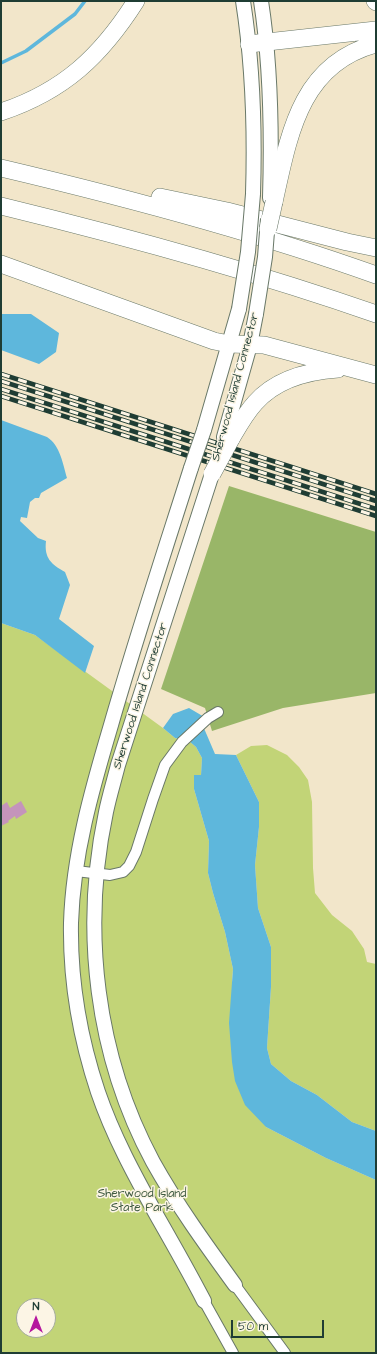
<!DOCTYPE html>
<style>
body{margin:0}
#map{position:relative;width:377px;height:1354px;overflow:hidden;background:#f2e6ca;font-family:"Architects Daughter",sans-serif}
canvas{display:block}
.frame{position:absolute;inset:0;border:2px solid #1f3d34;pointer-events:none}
.north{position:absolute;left:16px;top:1298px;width:40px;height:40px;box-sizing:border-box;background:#fcf5e5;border:1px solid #a4ab9e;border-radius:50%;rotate:0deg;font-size:11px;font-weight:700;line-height:16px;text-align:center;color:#1f3d34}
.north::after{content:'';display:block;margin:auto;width:14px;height:18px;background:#b5179e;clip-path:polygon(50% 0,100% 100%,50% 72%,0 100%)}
.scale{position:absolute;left:231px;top:1320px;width:93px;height:18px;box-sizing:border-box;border:2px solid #1f3d34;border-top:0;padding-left:5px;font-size:12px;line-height:14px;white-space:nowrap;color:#1f3d34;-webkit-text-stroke:3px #fcf5e5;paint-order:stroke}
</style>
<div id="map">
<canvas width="377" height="1354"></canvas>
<div class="frame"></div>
<div class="north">N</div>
<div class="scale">50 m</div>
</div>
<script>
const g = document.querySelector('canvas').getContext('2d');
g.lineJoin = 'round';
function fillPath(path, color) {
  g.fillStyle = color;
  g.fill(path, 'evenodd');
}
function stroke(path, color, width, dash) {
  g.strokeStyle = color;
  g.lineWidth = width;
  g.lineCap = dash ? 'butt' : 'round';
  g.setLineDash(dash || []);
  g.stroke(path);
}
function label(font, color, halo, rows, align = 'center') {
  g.font = font + ' "Architects Daughter",sans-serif';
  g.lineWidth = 3;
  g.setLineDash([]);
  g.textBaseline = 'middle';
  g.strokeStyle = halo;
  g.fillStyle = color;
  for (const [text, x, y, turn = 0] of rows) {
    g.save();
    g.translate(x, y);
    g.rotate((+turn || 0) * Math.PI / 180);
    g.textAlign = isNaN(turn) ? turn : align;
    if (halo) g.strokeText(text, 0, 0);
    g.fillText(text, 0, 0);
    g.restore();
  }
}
fillPath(new Path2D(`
 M1 623 35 635 163 728 175 738 189 741 196 747 202 758 201 775 194 789 209 841 208 873 213 893 225 932 233 969 232 981 266 1127 326 1158 376 1180V1353H1ZM24 1306H48V1330H24Z
 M267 745 287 755 299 767 308 780 312 802 313 868 315 893 332 915 352 931 364 949 367 962 376 964V1131L352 1122 317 1095 291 1081 271 1064 267 1048 271 987V947L258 908 255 865 259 827V802L236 755 251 746Z`), '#c2d477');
fillPath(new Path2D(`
 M229 486 376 532V693L283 708 212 731 205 708 161 689Z`), '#99b668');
fillPath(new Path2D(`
 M1 314H31L59 333 56 352 39 364 1 350Z
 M1 420 47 437C60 445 63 464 67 478L41 493 39 498H35L30 502 27 518 21 517 20 521 38 538 46 541C44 558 51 564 65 572L70 585 59 619 94 646 85 673 35 635 1 623Z
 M189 708 206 718 203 726 215 754 236 755 259 802V827L255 865 258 908 271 947V987L267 1048 271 1064 291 1081 317 1095 352 1122 376 1131V1180L326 1158 266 1127 245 1105 235 1081 232 1062 229 1023 233 969 225 932 213 893 208 873 209 841 194 789V775H201L202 758 196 747 189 741 175 738 163 728 173 714Z`), '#5eb7dc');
stroke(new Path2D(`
 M1 63 26 51 75 14 85 1`), '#5eb7dc', 3.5);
fillPath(new Path2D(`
 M21 801 27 812 16 819 15 816 8 821 9 822 1 826V806L7 802 10 808Z`), '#c494bb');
const street = new Path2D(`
 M76 871 110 875 123 872 129 866 136 852 153 799 165 765 182 742 208 718 218 712
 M235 1285 285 1353
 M204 1301 233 1353`);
const secondary = new Path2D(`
 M243 1C253 65 255 129 253 194
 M261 1C271 66 272 132 270 198
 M204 430 239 309
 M224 437 250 345 256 314
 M191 468C164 553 136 638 111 725 92 789 73 855 71 923 70 981 80 1038 98 1092 113 1136 135 1176 157 1216 173 1244 189 1272 204 1301
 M212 474 118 765C114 781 109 797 106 812 81 930 96 1056 153 1162 177 1205 206 1245 235 1285`);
const highway = new Path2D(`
 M375 1 376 2
 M249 44 376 30
 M1 112C64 91 101 56 136 1
 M1 168C128 198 253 231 376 275
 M160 197 227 211 347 242 376 248
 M274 202C289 135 300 64 376 44
 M1 206C128 237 253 271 376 314
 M1 264 214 341 229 344 264 345 376 375
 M231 439C238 427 245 414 255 403 276 379 308 371 338 369`);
stroke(street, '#697868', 12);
stroke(secondary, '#697868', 16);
stroke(highway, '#697868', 18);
stroke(street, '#fff', 10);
stroke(secondary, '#fff', 14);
stroke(highway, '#fff', 17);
const rail = new Path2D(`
 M1 374 376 494
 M1 381 376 501
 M1 389 376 509
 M1 396 376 516`);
stroke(rail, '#1f3d34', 4.5);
stroke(rail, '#fcf5e5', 3, [9]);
const secondaryBridge = new Path2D(`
 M239 309 248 252 253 194
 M256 314 265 257 268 219
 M191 468 204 430`);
const highwayBridge = new Path2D(`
 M268 229 274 202
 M212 474 231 439`);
stroke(secondaryBridge, '#697868', 16, []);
stroke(highwayBridge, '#697868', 18, []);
stroke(secondaryBridge, '#fff', 14);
stroke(highwayBridge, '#fff', 17);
label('12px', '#1f3d34', '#fcf5e5', [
 ["Sherwood Island Connector",236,387,-75],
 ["Sherwood Island Connector",141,696,-72]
]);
label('12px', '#405b41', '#fcf5e5', [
 ["Sherwood Island",142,1194],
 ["State Park",142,1208]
]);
</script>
